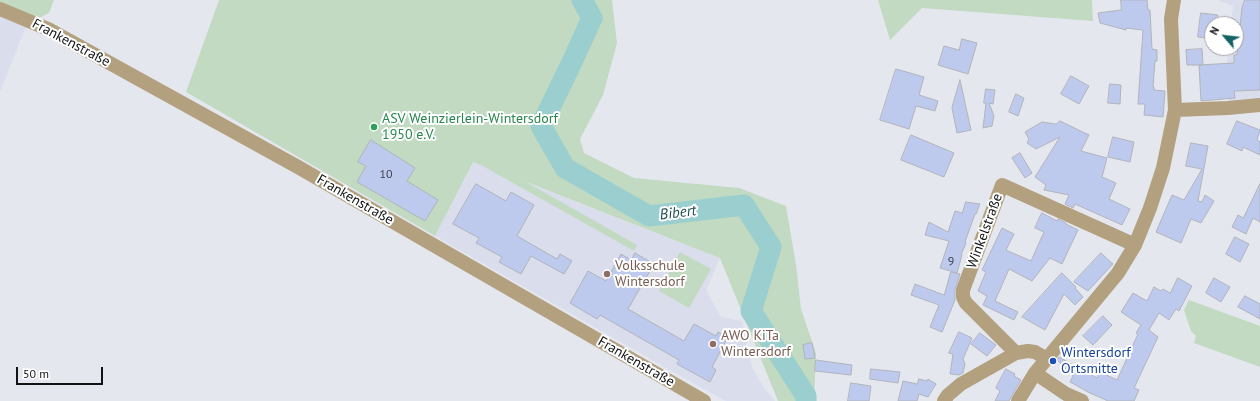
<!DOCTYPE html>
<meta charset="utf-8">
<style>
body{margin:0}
#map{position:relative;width:1260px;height:401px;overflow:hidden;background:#e5e7ef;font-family:"PT Sans",sans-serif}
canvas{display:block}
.north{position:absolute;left:1204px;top:16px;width:40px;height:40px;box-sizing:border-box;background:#fff;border:1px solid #a0a1a1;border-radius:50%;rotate:298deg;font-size:11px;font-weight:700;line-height:16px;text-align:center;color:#121315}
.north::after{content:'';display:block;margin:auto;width:14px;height:18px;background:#146364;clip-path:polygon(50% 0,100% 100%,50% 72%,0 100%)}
.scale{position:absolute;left:16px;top:367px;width:87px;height:18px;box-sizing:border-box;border:2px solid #121315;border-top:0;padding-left:5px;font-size:12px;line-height:14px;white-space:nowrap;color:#121315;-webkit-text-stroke:3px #fff;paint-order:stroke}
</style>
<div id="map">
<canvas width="1260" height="401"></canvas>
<div class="north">N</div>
<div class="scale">50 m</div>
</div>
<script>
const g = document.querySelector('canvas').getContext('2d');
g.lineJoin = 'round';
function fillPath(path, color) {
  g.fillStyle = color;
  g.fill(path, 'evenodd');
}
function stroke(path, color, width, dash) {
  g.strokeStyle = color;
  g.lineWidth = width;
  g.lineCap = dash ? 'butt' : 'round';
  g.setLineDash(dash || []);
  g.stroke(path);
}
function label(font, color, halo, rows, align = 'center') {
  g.font = font + ' "PT Sans",sans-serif';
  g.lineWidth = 4;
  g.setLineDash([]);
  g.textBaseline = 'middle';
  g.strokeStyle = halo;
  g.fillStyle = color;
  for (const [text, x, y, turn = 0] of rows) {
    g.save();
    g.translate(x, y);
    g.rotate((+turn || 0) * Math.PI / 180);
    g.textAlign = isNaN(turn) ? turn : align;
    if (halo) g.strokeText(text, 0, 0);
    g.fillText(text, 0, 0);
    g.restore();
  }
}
fillPath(new Path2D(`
 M1217 0H1260V101L1229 105 1227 64 1228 48H1236V24H1231L1233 6Z
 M0 13 27 24 0 92Z
 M473 162 720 258 706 290 721 317 742 321 752 367 764 388 775 401H726L668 369 435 236Z`), '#d9ddec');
fillPath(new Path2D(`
 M0 0H54L49 13 27 24 0 13Z
 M219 0H612L617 43 603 95 580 139 584 153 634 178 739 188 786 206 796 265 801 309 816 353 814 401H778L720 258 526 182 637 245 634 251 481 165 473 162 435 236 186 92Z
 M878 0H1092L1093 21 922 8 890 40Z
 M680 252 711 269 689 308 659 291Z
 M1189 300 1260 326V367L1194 343 1196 336 1191 331 1184 310Z`), '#c1dac1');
stroke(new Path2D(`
 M582 0 592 18 572 62 541 126 565 168 649 216 744 205 771 247 751 311 806 396V401`), '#9acecf', 21);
const building = new Path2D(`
 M1121 0H1147L1148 10H1150L1152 49 1157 50V61H1155L1153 87H1154V90L1165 91 1163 117 1144 115 1145 104H1138L1143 30 1126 28V30L1100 23 1098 13 1121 10Z
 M1245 0H1260V90L1234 91 1235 98 1201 101 1199 65 1234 63V55H1237L1242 8Z
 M1201 13 1218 15 1217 24H1212V39L1198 37Z
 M962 39 977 43 968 74 938 65 944 46 959 50Z
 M1202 49 1203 65H1187L1186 50Z
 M896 69 924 77 919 95 938 101 935 111 916 106 909 129 880 120Z
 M1071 76 1089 86 1079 104 1061 94Z
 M960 80 971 130 957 133 952 108Z
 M1110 84 1121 85 1120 104 1108 103Z
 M986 89 995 90 993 104 989 103 994 116 992 126 983 128 986 103H984Z
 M1016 94 1024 98 1018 116 1009 112Z
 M1060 121 1089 135 1081 151 1107 158 1102 177 1116 183 1109 199 1130 209 1122 225 1075 204 1073 208 1065 204 1069 195 1044 190 1046 185 1035 177 1060 137 1036 149 1027 143 1029 139 1025 132 1042 122 1056 124Z
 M1237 121 1260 130 1257 140 1260 142V155L1243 147 1242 151 1227 144Z
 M911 135 954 153 944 177 901 160Z
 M1113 137 1134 142 1130 162 1108 157Z
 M371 140 415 168 407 181 438 200 425 221 357 182 366 166 358 162Z
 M1191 143 1208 146 1198 201 1202 202 1205 195 1214 201 1201 223 1191 219 1181 243 1156 232 1172 195 1184 200 1202 169 1186 166Z
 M1020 153 1032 173 1025 178 1012 158Z
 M476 184 506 201 511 192 534 205 517 236 557 259 560 254 572 261 564 274 531 256 521 274 499 262 502 257 476 243 479 238 453 224Z
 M1260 184V222L1253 218 1246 234 1232 227 1238 215 1243 218Z
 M966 202 980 204 976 214H975L965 242 966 243 961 255H962L957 273 940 268 949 241 925 235 929 222 948 232 955 211 962 213Z
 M1042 213 1057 221 1058 219 1066 223V224L1078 230 1062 264 1050 258 1032 281 1009 269 995 301 1018 312 1014 320 983 305 987 296 978 291 986 272 982 270 1002 228 1014 234 1006 250 1031 261 1044 232 1035 228Z
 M1235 237 1249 244 1240 262 1226 254Z
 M635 253 654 264 628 309 684 341 694 324 716 336 718 332 728 337 712 367 716 370 710 382 677 364 679 360 600 315 597 319 570 303 588 271 606 281 621 254 631 260Z
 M1101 253 1113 264 1088 291 1074 282Z
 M951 272 960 274 955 290V300L942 332 930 327 939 305 911 295 915 284 944 295Z
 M1062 273 1076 287 1075 288 1083 297 1075 305 1064 294 1045 330 1022 317Z
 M1178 278 1192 286 1179 311 1176 309 1169 320 1159 313 1149 330 1158 337 1134 388 1139 390 1134 401H1108L1088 392 1070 382 1073 376 1057 360 1059 357 1097 378 1100 372 1117 380 1138 334 1136 333 1141 325 1121 312 1133 293 1147 301 1154 287 1161 291 1163 289 1170 293Z
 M1214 278 1230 287 1221 302 1206 293Z
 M1245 296 1260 304V319L1238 307Z
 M1103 316 1112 325 1093 345 1083 336Z
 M959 332 972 338 963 359 965 364 963 373 959 375 950 374 953 354 949 353Z
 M980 333 996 345 987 356 971 344Z
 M812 343 815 358 805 359 803 345Z
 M816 360 852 365 851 375 815 371Z
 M871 369 900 372 898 383 870 379Z
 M1006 369 1015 374 1014 376 1021 380 1009 401H995L1000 391 996 388Z
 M919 379 927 381 928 379 936 384 928 397 919 394 917 401H898L903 381 917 384Z
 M851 383 871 386 869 401H848Z`);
fillPath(building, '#bec9ee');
stroke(building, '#b1b4bb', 1);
stroke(new Path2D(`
 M0 9 48 29 298 167 704 401
 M1175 110 1228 108 1260 105
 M1016 353 966 303 963 297V290L1002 185 1135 245
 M1035 373 1066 394 1082 401
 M944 401 948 395 961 384 1016 353 1028 351 1035 352 1047 359
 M1018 401 1035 373 1118 273 1135 245 1150 208 1163 168 1175 110 1171 19 1174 0`), '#b3a07f', 14);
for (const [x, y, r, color] of [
 [374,127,4,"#2e9e5b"],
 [607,274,4,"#8d6e63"],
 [713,344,4,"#8d6e63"],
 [1053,361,4,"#1a4fb4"]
]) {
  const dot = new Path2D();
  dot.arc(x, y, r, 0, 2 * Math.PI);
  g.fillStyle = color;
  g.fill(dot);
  stroke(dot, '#fff', 1.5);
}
label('12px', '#3d404b', null, [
 ["10",386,175],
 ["9",951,262]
]);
label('14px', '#121315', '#fff', [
 ["Frankenstraße",71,43,28],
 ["Frankenstraße",355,200,30],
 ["Winkelstraße",985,231,-70],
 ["Frankenstraße",636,362,30]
]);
label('14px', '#27864d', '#fff', [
 ["ASV Weinzierlein-Wintersdorf",382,119],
 ["1950 e.V.",382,135]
], 'left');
label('14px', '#785e54', '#fff', [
 ["Volksschule",615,266],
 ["Wintersdorf",615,282],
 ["AWO KiTa",721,336],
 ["Wintersdorf",721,352]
], 'left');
label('14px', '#164399', '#fff', [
 ["Wintersdorf",1061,353],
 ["Ortsmitte",1061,369]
], 'left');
label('italic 15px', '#1e4c4d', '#fff', [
 ["Bibert",678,213,-7]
]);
</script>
